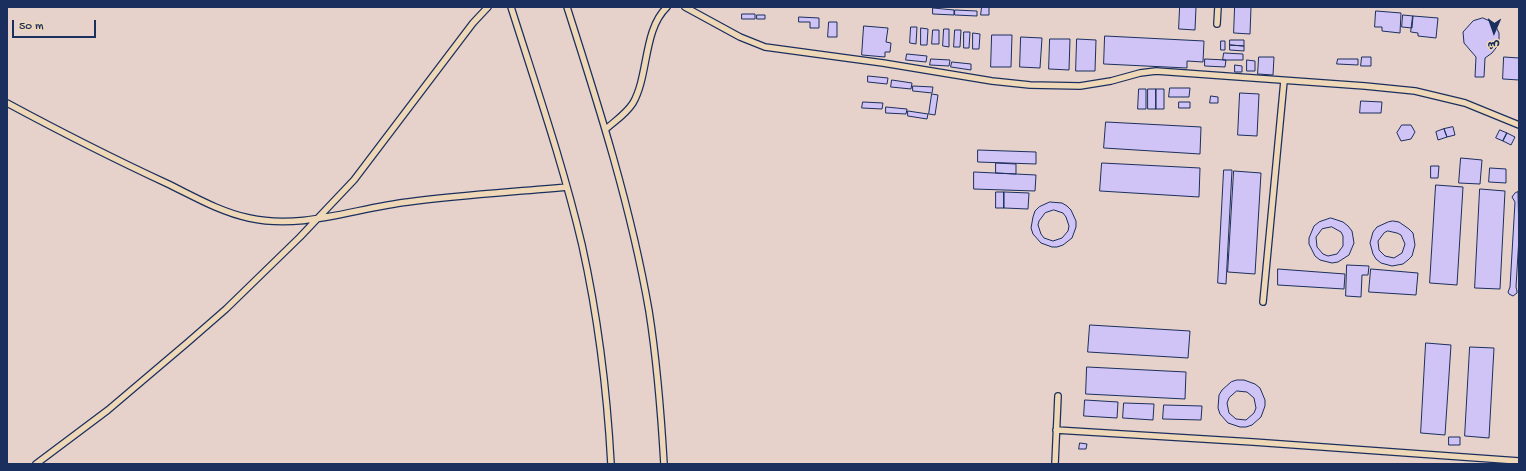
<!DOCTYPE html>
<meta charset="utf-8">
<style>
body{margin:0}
#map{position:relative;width:1526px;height:471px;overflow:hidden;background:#e6d2ca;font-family:"Gochi Hand","Playpen Sans Arabic",sans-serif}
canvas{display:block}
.frame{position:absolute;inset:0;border:8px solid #1b2f5e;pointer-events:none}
.north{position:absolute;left:1474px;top:12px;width:40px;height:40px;-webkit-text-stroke:3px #efd8b7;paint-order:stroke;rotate:182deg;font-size:11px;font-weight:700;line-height:16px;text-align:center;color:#1b2f5e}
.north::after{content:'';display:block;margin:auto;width:14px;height:18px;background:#1b2f5e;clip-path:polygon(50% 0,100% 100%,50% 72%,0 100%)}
.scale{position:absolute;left:12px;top:20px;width:84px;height:18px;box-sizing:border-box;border:2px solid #1b2f5e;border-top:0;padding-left:5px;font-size:12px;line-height:14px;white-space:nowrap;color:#1b2f5e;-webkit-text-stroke:3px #efd8b7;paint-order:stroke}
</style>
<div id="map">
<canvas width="1526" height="471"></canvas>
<div class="frame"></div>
<div class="north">ش</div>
<div class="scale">50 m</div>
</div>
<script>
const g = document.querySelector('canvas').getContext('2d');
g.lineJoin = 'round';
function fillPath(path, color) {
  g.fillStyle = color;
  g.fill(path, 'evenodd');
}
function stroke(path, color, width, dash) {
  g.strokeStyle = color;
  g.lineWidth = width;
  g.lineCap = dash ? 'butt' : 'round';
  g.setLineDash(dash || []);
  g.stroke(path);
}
const building = new Path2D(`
 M982 7H989V15H981Z
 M1180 7H1196L1195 30 1179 29Z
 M1235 7H1251L1250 34 1234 33Z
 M933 8 954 10V15L933 14Z
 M955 10 977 11V16L955 15Z
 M1376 11 1401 13 1400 33 1382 31V27H1375Z
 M742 14H755V19H742Z
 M757 15H765V19H757Z
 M1403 15 1413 16 1412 28 1402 27Z
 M1413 16 1438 18 1436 38 1418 36V33L1411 32Z
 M799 17 819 18V28H810V22H799Z
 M1483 18 1494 23 1499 33V44L1492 53 1485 58 1484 77H1475L1476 57 1464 43 1463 32 1473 21Z
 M829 22H837V37H828Z
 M864 26 888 28 886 42 891 43 890 52H885V57L862 55Z
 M911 27H917L916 44 910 43Z
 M921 28 928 29 927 45H921Z
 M944 29H949V47L943 46Z
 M933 30H939V44H932Z
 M955 30H961L960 47H954Z
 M964 32H970L969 48H964Z
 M973 33 980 34 979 49H973Z
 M992 35H1012L1011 67H991Z
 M1105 36 1204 41 1203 62 1187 61V68L1104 64Z
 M1021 37 1042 38 1040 68 1020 67Z
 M1050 39H1070L1069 70 1049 69Z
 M1077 39 1096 40 1095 71H1076Z
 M1230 40H1244V46L1230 45Z
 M1221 41H1225V50H1221Z
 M1230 45 1244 46V51L1230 50Z
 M1224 53 1243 54V60H1223Z
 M907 54 927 56 926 62 906 60Z
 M1259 57H1274L1273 75 1258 74Z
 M1362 57H1371V66H1361Z
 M1504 57 1519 58V80L1503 79Z
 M931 59 950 60 949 66 930 65Z
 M1205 59 1226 60 1225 67 1205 66Z
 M1338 59H1358V65L1337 64Z
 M1247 60 1255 61V71H1247Z
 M952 62 971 64V70L951 67Z
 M1235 65 1242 66V72H1235Z
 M868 76 888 78 887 84 868 82Z
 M892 80 912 83 911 89 891 87Z
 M913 86 933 87 932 93 913 91Z
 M1170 88H1190L1189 97H1169Z
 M1139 89H1146V109H1138Z
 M1148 89H1156V109H1148Z
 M1156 89H1164V109H1156Z
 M1240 93 1259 94 1257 136 1238 135Z
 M932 94 938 95 935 115 929 114Z
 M1211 96 1218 97V103H1210Z
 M1361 101 1382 102 1381 113H1360Z
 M863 102 883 103 882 109 862 108Z
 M1179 102H1190V108H1179Z
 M886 107 907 109 906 114 886 113Z
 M908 111 928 114 927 119 908 116Z
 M1106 122 1201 127 1200 154 1104 148Z
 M1402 125H1411L1415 132 1411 139 1401 141 1397 133Z
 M1453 127 1455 135 1447 137 1444 129Z
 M1444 129 1447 137 1438 140 1436 132Z
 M1500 130 1507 133 1503 141 1496 138Z
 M1507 133 1515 137 1511 145 1503 141Z
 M978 150 1036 152V164L978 162Z
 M1461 158 1482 160 1480 184 1459 183Z
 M996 163 1016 164V174L996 173Z
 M1102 163 1200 168 1199 197 1100 191Z
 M1431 166H1439L1438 178H1431Z
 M1490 168 1506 169V183L1489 182Z
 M1224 170H1232L1226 284 1218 283Z
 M1234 171 1261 173 1255 274 1228 272Z
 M974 172 1036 175 1035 191 974 189Z
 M1436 185 1463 187 1457 285 1430 283Z
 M1480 189 1505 191 1500 289 1475 288Z
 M996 192H1004V208H996Z
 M1004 192 1029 193 1028 209 1004 208Z
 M1518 192 1519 237 1516 287 1517 291V293L1513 296 1509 294 1508 292 1510 287 1515 202 1512 197 1515 193Z
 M1050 202 1062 203 1067 206 1071 210 1076 221V227L1072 238 1063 245 1057 247H1052L1041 243 1033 234 1031 228 1033 217 1035 211 1039 207ZM1054 210 1063 213 1066 217 1069 226 1068 231 1062 238 1053 241 1044 238 1041 234 1038 225 1039 221 1045 213Z
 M1331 218 1343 222 1348 226 1352 231 1354 243 1349 255 1338 262 1332 263 1320 260 1315 256 1309 244V238L1314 226 1319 222ZM1332 227 1341 232 1343 236V246L1337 254 1328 256 1323 254 1317 247 1316 237 1322 229Z
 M1393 221 1399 222 1409 229 1413 233 1415 245 1412 256 1408 260 1403 264 1392 266 1381 263 1376 259 1373 254 1370 243 1373 232 1377 227 1388 222ZM1388 231 1397 233 1401 235 1405 244 1402 253 1394 258 1385 256 1379 250 1378 241 1384 233Z
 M1347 265 1369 266 1368 275H1362L1361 297 1346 296Z
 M1278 269 1345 274 1344 289 1278 285Z
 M1371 269 1418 273 1416 295 1369 292Z
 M1090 325 1190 331 1188 358 1088 352Z
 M1426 343 1451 345 1445 435 1421 433Z
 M1470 347 1494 348 1489 438 1465 436Z
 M1087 367 1186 372 1185 399 1086 394Z
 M1237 380H1244L1255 384 1260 388 1265 400V406L1261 417 1252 425 1246 427H1240L1228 423 1220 414 1218 408 1219 395 1222 390 1231 382ZM1237 391 1247 392 1254 398 1256 408 1254 413 1246 420 1236 419 1229 413 1227 403 1229 398Z
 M1085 400 1118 402 1117 418 1084 416Z
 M1124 403 1154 404 1153 420 1123 418Z
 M1164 405 1202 406 1201 420 1163 419Z
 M1449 437H1460V445H1449Z
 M1080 443 1087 444 1086 449H1079Z`);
fillPath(building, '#d0c3f5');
stroke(building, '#1b2f5e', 1);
const lane = new Path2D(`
 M511 7C536 86 563 164 582 245 598 317 607 390 611 464
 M567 7C599 107 631 207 649 311 657 362 661 412 664 464
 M685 7 740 37 765 47 883 63 992 81 1030 85 1080 86 1111 81 1140 73 1156 71 1365 86 1415 91 1465 103 1519 125
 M1217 24 1218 7
 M7 103C59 131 112 158 166 183 193 196 220 212 249 218 303 230 355 208 408 202 460 195 514 192 567 187
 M606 129C615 121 626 114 633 103 649 75 643 30 667 7
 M1263 302 1284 81
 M1056 430 1253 442 1519 461
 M36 464 108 410 187 343 226 309 300 237 354 180 473 23 488 7
 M1055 464 1058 396`);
stroke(lane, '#1b2f5e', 8);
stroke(lane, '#efd8b7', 5.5);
</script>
